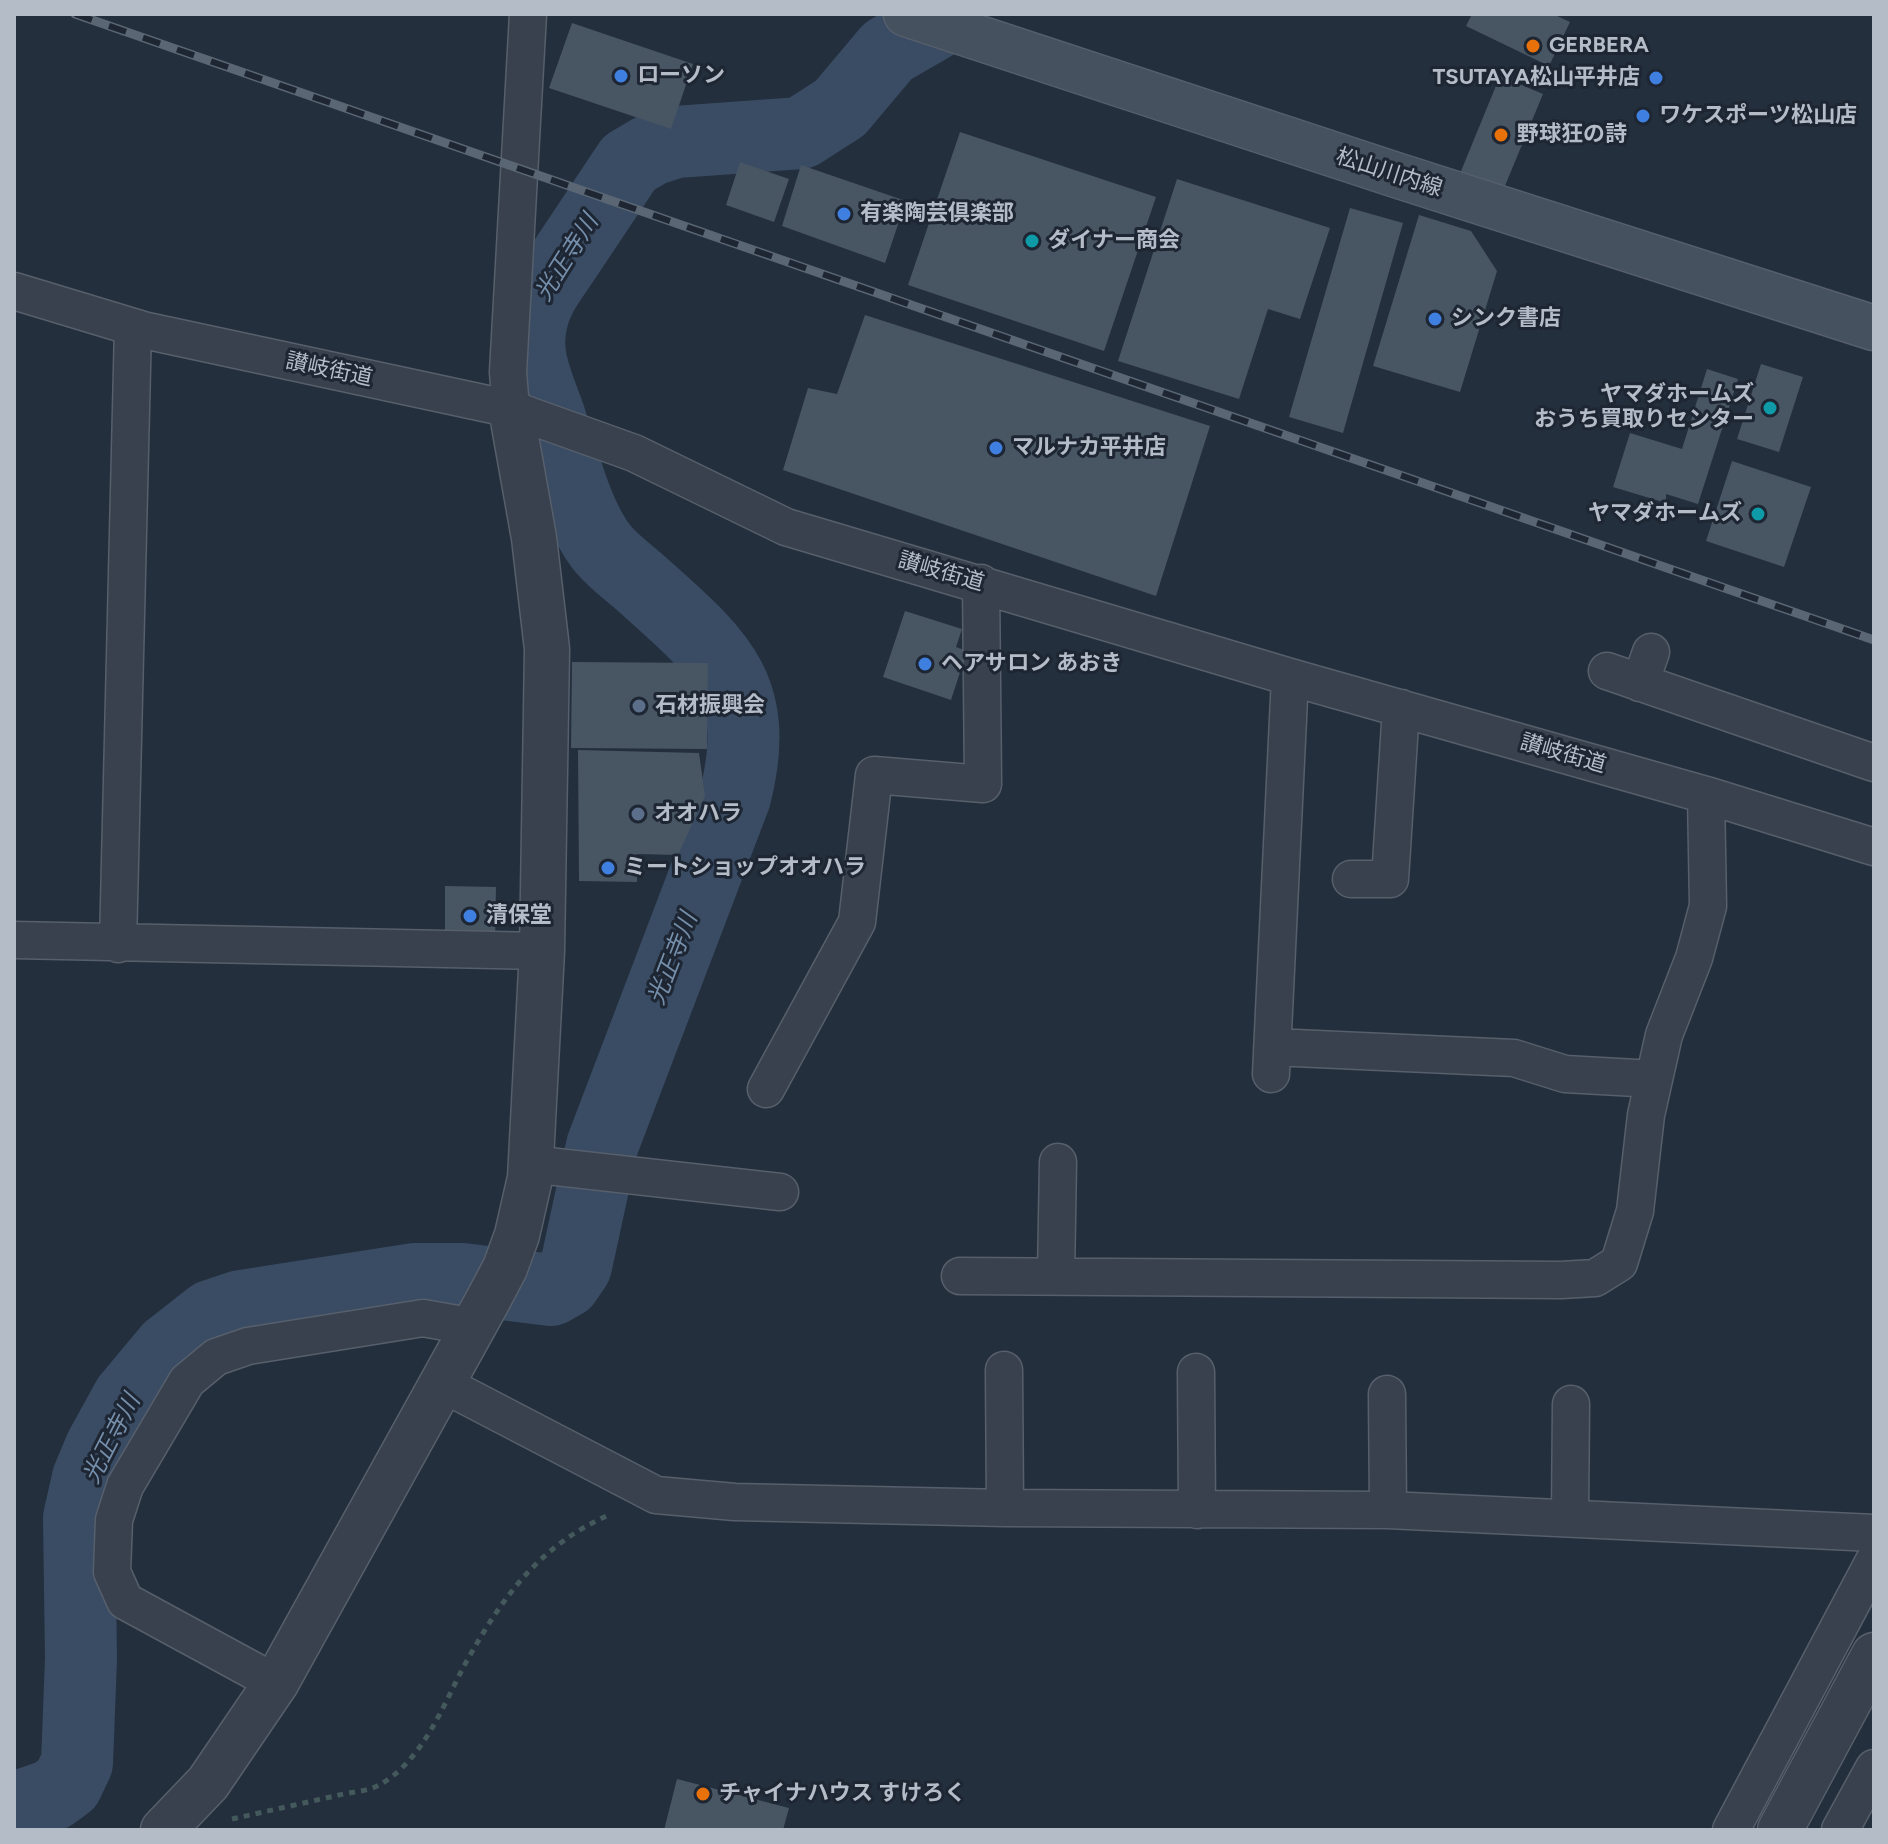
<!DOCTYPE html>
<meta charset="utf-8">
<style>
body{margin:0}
#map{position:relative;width:1888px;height:1844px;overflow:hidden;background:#242f3d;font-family:Figtree,sans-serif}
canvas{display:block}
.frame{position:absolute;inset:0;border:16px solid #b4bcc8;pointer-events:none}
</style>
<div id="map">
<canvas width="1888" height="1844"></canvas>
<div class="frame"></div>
</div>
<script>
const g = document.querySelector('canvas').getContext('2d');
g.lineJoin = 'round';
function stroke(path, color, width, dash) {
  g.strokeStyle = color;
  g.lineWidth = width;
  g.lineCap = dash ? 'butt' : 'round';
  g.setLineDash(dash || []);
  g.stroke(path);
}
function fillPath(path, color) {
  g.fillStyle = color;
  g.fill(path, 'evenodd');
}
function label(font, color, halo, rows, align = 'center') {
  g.font = font + ' Figtree,"Noto Sans JP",sans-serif';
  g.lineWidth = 6;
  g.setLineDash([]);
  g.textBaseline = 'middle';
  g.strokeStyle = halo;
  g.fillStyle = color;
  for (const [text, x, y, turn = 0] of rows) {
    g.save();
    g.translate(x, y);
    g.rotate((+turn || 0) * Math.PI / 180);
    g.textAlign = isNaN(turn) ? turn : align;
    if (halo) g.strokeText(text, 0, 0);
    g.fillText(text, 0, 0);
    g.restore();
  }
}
stroke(new Path2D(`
 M14 1808 52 1795 67 1784 77 1763 81 1659 79 1518 88 1478 101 1447 128 1398 169 1349 211 1316 241 1306 414 1279H462L551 1290 565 1282 576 1266 602 1146 735 797C763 688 719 653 644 586 631 574 615 563 604 550 577 518 562 455 549 415 537 381 522 353 533 316 539 293 556 273 569 253 589 223 609 193 629 163L651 150 676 142 801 133 840 108 888 51 952 14`), '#394c64', 72);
fillPath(new Path2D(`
 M1472 14H1553L1570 22 1549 66 1466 26Z
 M572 23 693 64 671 129 549 88Z
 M1500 76 1543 94 1502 193 1459 176Z
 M960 132 1156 197 1104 351 908 285Z
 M740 162 789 179 774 222 726 205Z
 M801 165 906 201 885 263 782 226Z
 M1177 179 1330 228 1300 319 1268 309 1239 399 1118 361Z
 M1350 208 1403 223 1343 433 1289 417Z
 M1419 215 1471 231 1497 271 1460 392 1373 366Z
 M865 315 1210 426 1156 596 783 470 808 388 837 394Z
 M1761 364 1803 377 1779 452 1737 439Z
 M1707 369 1738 379 1698 504 1666 494V503L1613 487 1630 433 1682 449Z
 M1732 461 1811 487 1784 567 1706 541Z
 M905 611 962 629 956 647 967 651 951 700 883 677Z
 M572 662 708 663 707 749 571 748Z
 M578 750 699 753 705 796 678 855 637 854V882L579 881Z
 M445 886 496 887 495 945 445 944Z
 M677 1779 789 1808 783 1830H664Z`), '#485563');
const minor = new Path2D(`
 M14 291 143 330 511 409 634 453 786 527 1290 677 1706 795 1874 847
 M511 409 508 372 528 14
 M1607 671 1874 763
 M1640 683 1651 652
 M1351 879H1390L1401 708
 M14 940 542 951
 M118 944 133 327
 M1273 1047 1514 1058 1565 1074 1654 1079
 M1271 1074 1290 677
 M766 1089 857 922 874 775 983 784 981 583
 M530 1164 780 1192
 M960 1276 1561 1280 1595 1278 1619 1263 1635 1211 1646 1115 1664 1035 1694 958 1708 906 1706 795
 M1056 1276 1058 1162
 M1004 1370 1005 1508
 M1196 1372 1197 1510
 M443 1384 656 1495 735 1502 1005 1508 1388 1510 1874 1533
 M1387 1394 1388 1510
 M1570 1517 1571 1404
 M276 1683 125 1601 112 1572 114 1520 125 1486 187 1381 216 1357 248 1346 423 1318 474 1327
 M1731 1830 1874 1561
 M1840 1830 1874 1768`);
const tertiary = new Path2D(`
 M163 1830 208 1783 276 1683 487 1302 505 1268 517 1235 530 1178 542 951 547 649 534 538 511 409
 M1780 1830 1874 1655`);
const secondary = new Path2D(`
 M906 14 1396 175 1874 328`);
stroke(minor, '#565f6b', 39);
stroke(tertiary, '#565f6b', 47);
stroke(secondary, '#565f6b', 47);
stroke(new Path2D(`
 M232 1819C268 1811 304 1803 339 1795 352 1792 370 1791 381 1784 423 1759 442 1708 464 1666 501 1599 538 1546 609 1515`), '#44595b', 5, [6, 6]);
stroke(minor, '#38414d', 36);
stroke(tertiary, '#38414d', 44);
stroke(secondary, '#465160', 44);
const rail = new Path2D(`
 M75 14 1874 640`);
stroke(rail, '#5a6674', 9);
stroke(rail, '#1d2632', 6, [18]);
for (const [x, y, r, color] of [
 [1533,46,8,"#e8710a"],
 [621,76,8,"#3f7fe0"],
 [1656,78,8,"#3f7fe0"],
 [1643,116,8,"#3f7fe0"],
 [1501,135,8,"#e8710a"],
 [844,214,8,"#3f7fe0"],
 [1032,241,8,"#0f9aa8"],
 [1435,319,8,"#3f7fe0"],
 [1770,408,8,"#0f9aa8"],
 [996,448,8,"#3f7fe0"],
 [1758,514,8,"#0f9aa8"],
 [925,664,8,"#3f7fe0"],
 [639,706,8,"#5c6f8a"],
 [638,814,8,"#5c6f8a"],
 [608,868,8,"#3f7fe0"],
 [470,916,8,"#3f7fe0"],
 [703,1794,8,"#e8710a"]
]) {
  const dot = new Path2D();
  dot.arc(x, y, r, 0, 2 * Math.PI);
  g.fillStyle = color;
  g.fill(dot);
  stroke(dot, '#1d2632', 3);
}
label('bold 22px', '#b4bcc8', '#1d2632', [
 ["GERBERA",1549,46],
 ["ローソン",637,76],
 ["TSUTAYA松山平井店",1640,78,"right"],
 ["ワケスポーツ松山店",1659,116],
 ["野球狂の詩",1517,135],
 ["有楽陶芸倶楽部",860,214],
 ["ダイナー商会",1048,241],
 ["シンク書店",1451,319],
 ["ヤマダホームズ",1754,395,"right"],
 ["おうち買取りセンター",1754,420,"right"],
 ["マルナカ平井店",1012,448],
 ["ヤマダホームズ",1742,514,"right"],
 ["ヘアサロン あおき",941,664],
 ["石材振興会",655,706],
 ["オオハラ",654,814],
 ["ミートショップオオハラ",624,868],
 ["清保堂",486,916],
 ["チャイナハウス すけろく",719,1794]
], 'left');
label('22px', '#b4bcc8', '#1d2632', [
 ["松山川内線",1389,173,18],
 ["讃岐街道",329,370,12],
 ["讃岐街道",941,572,16],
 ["讃岐街道",1563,754,16]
]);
label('italic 24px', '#758eaa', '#1d2632', [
 ["光正寺川",567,258,-58],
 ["光正寺川",673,959,-69],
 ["光正寺川",112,1439,-63]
]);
</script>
